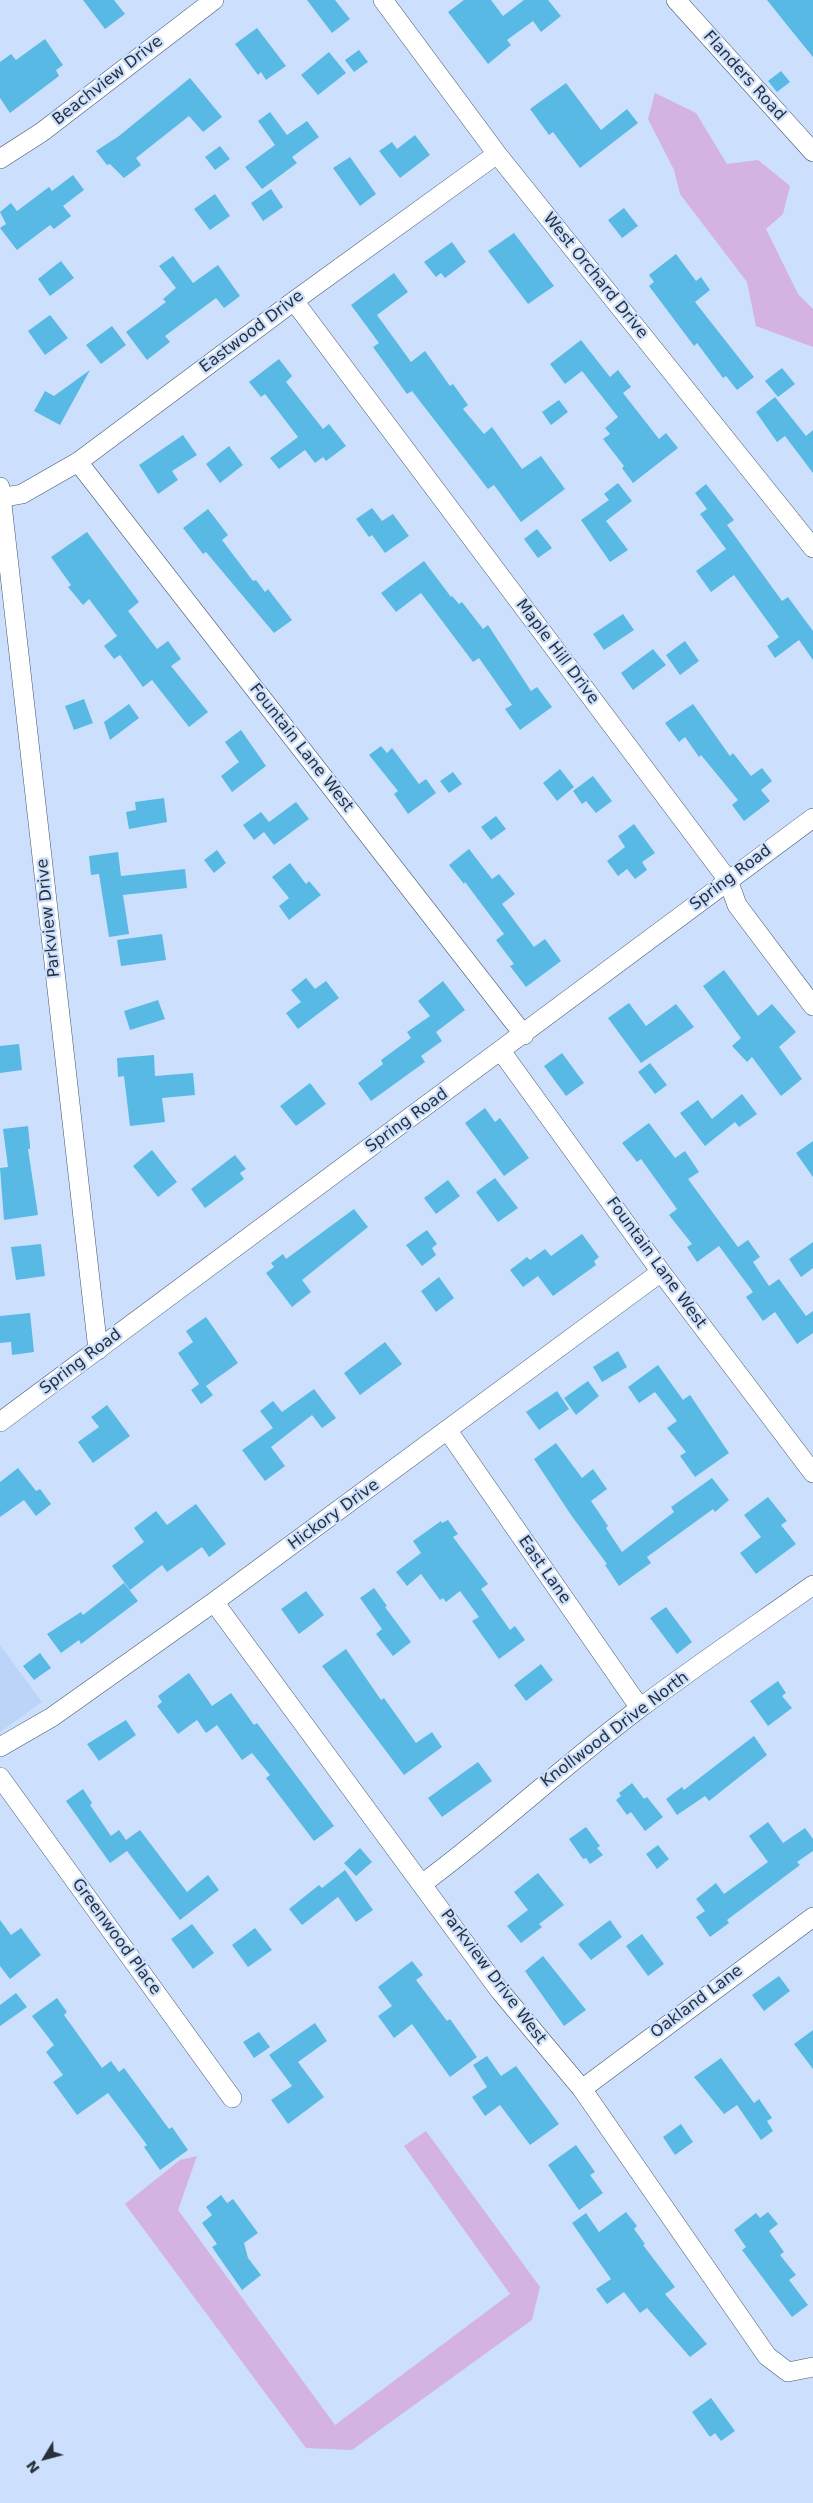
<!DOCTYPE html>
<style>
body{margin:0}
#map{position:relative;width:813px;height:2503px;overflow:hidden;background:#cce0fd;font-family:"DejaVu Sans",sans-serif}
canvas{display:block}
.north{position:absolute;left:20px;top:2433px;width:50px;height:50px;-webkit-text-stroke:4px #cce0fd;paint-order:stroke;rotate:233deg;font-size:14px;font-weight:700;line-height:20px;text-align:center;color:#28303b}
.north::after{content:'';display:block;margin:auto;width:18px;height:22px;background:#28303b;clip-path:polygon(50% 0,100% 100%,50% 72%,0 100%)}
</style>
<div id="map">
<canvas width="813" height="2503"></canvas>
<div class="north">N</div>
</div>
<script>
const g = document.querySelector('canvas').getContext('2d');
g.lineJoin = 'round';
function fillPath(path, color) {
  g.fillStyle = color;
  g.fill(path, 'evenodd');
}
function stroke(path, color, width, dash) {
  g.strokeStyle = color;
  g.lineWidth = width;
  g.lineCap = dash ? 'butt' : 'round';
  g.setLineDash(dash || []);
  g.stroke(path);
}
function label(font, color, halo, rows, align = 'center') {
  g.font = font + ' "DejaVu Sans",sans-serif';
  g.lineWidth = 4.5;
  g.setLineDash([]);
  g.textBaseline = 'middle';
  g.strokeStyle = halo;
  g.fillStyle = color;
  for (const [text, x, y, turn = 0] of rows) {
    g.save();
    g.translate(x, y);
    g.rotate((+turn || 0) * Math.PI / 180);
    g.textAlign = isNaN(turn) ? turn : align;
    if (halo) g.strokeText(text, 0, 0);
    g.fillText(text, 0, 0);
    g.restore();
  }
}
fillPath(new Path2D(`
 M0 1645 42 1702 0 1732Z`), '#bcd4f7');
fillPath(new Path2D(`
 M655 93 696 113 727 164 758 160 790 186 783 214 766 229 798 294 813 309V347L756 326 747 282 680 194 674 170 648 119Z
 M426 2131 540 2287 532 2320 352 2450 306 2448 125 2204 180 2160 197 2156 178 2210 335 2425 510 2294 404 2146Z`), '#d4b2e1');
fillPath(new Path2D(`
 M83 0H114L125 14 105 29Z
 M307 0H335L350 19 332 33Z
 M464 0H491L503 16 524 0H548L561 16 541 32 533 21 507 40 511 45 488 64 448 12Z
 M767 0H813V57L791 30Z
 M257 28 286 66 266 80 261 72 258 75 235 44Z
 M45 39 63 65 56 70 59 76 10 113 0 98V62L11 54 16 60Z
 M359 50 368 62 354 72 345 60Z
 M329 52 346 73 318 95 301 75Z
 M781 71 790 82 777 92 768 81Z
 M190 78 222 117 203 132 189 116 136 158 141 165 124 178 110 164 107 165 96 151 119 136Z
 M566 83 601 130 627 109 638 123 580 168 553 132 549 135 530 109Z
 M270 112 287 135 307 121 319 137 292 157 297 163 262 189 245 167 275 145 258 121Z
 M415 135 430 155 400 178 379 151 392 142 397 149Z
 M220 146 230 159 215 170 205 157Z
 M350 157 376 194 360 206 333 168Z
 M73 175 84 190 63 206 71 216 54 229 50 225 17 250 0 228 6 224 0 212 11 203 17 211 49 187 52 191Z
 M271 189 283 207 263 221 251 203Z
 M215 194 230 216 210 230 194 209Z
 M624 208 638 226 622 238 608 220Z
 M514 233 554 286 528 304 488 251Z
 M452 242 466 262 445 278 441 273 436 277 424 262Z
 M676 254 696 281 701 277 710 290 695 302 754 377 737 390 726 376 723 378 697 343 694 346 649 286 654 282 649 275Z
 M173 256 193 283 218 265 240 296 224 308 216 298 165 336 170 342 147 360 126 332 166 302 163 299 176 288 159 266Z
 M61 261 74 278 50 296 38 279Z
 M394 273 408 292 377 315 411 362 425 351 450 386 453 384 468 405 463 409 484 434 492 427 522 469 541 456 565 489 521 522 494 485 488 489 412 391 407 394 373 347 379 343 351 305Z
 M50 315 68 338 45 355 28 331Z
 M112 326 126 345 101 364 86 345Z
 M581 340 610 377 618 370 631 387 623 393 659 439 666 433 678 448 633 483 622 468 624 466 603 439 610 434 605 428 618 417 582 371 565 384 550 364Z
 M279 359 292 376 286 382 323 429 329 424 346 446 326 461 323 457 315 463 305 450 279 469 270 458 298 437 265 394 261 397 249 382Z
 M782 368 795 384 778 397 765 381Z
 M90 370 60 425 34 411 45 391 54 396Z
 M775 397 806 436 813 430V473L785 436 777 442 756 412Z
 M559 400 568 412 551 425 542 412Z
 M183 435 197 455 172 471 178 480 158 494 139 465Z
 M229 446 243 465 220 483 206 464Z
 M618 483 632 501 606 521 628 550 610 562 581 520 609 500 604 494Z
 M706 484 734 520 727 525 782 601 788 597 813 631V660L799 640 775 658 767 646 779 637 734 575 711 592 696 571 726 549 700 514 707 509 695 493Z
 M372 508 382 521 393 514 409 536 385 553 372 535 369 537 356 519Z
 M208 509 228 535 222 540 253 581 256 580 265 592 268 589 292 620 274 633 206 552 203 554 183 528Z
 M537 529 552 548 538 558 524 539Z
 M87 532 139 602 128 611 157 649 168 641 181 659 171 666 208 712 189 727 152 680 143 687 120 655 114 659 104 646 117 636 89 599 83 605 68 587 71 585 51 557Z
 M424 561 451 597 452 596 459 604 462 602 483 629 488 625 531 691 537 687 552 707 520 730 505 709 512 705 479 658 473 662 421 593 396 612 381 593Z
 M623 614 634 630 604 650 593 634Z
 M685 641 699 661 680 675 666 655Z
 M653 649 666 665 633 690 621 673Z
 M84 699 93 723 74 730 65 706Z
 M129 704 139 718 110 740 104 722Z
 M693 704 730 756 733 753 751 776 762 768 772 781 761 790 770 801 744 821 732 805 738 800 701 755 699 757 685 737 679 742 665 723Z
 M241 730 266 766 232 792 221 776 239 762 225 742Z
 M381 746 387 753 392 748 419 784 426 779 436 793 408 814 394 794 398 791 369 755Z
 M560 769 574 787 557 801 543 783Z
 M453 772 462 784 449 793 440 781Z
 M593 776 612 801 596 813 586 801 582 804 573 791Z
 M164 798 167 822 129 829 126 812 136 810 135 802Z
 M296 802 309 819 274 845 264 832 254 840 243 825 261 812 269 822Z
 M496 816 506 829 491 840 481 827Z
 M634 824 655 853 642 862 647 870 635 879 627 869 618 876 607 861 625 847 618 836Z
 M469 849 492 879 499 874 515 894 502 904 534 947 545 939 561 961 526 987 510 966 514 964 496 940 504 934 465 882 464 884 449 865Z
 M217 850 226 863 214 873 204 860Z
 M118 852 121 876 185 869 187 888 123 895 129 934 109 937 99 874 91 875 89 856Z
 M290 863 306 884 309 881 321 895 289 920 279 906 289 898 272 877Z
 M162 934 166 960 121 966 117 940Z
 M724 970 758 1016 772 1004 796 1032 779 1047 802 1079 781 1096 752 1057 747 1062 732 1046 741 1038 703 986Z
 M306 978 315 989 326 981 339 998 298 1029 286 1013 301 1002 291 990Z
 M443 981 465 1010 436 1032 442 1041 421 1056 425 1062 371 1101 358 1083 383 1064 381 1060 411 1038 407 1032 430 1016 418 1001Z
 M158 1000 165 1019 130 1030 124 1011Z
 M629 1003 646 1026 676 1004 694 1027 641 1063 608 1018Z
 M19 1044 22 1070 0 1073V1046Z
 M562 1053 584 1083 566 1096 544 1066Z
 M154 1055 155 1076 193 1073 195 1095 162 1098 165 1122 130 1126 124 1076 118 1077 117 1058Z
 M650 1063 667 1085 655 1094 638 1072Z
 M310 1083 326 1104 296 1126 280 1106Z
 M742 1094 757 1114 739 1127 735 1122 705 1146 680 1113 698 1100 712 1119Z
 M485 1108 495 1122 500 1118 529 1158 504 1176 465 1123Z
 M649 1123 675 1158 685 1151 699 1172 688 1179 738 1247 748 1240 760 1257 753 1262 769 1286 779 1279 806 1316 813 1311V1333L797 1344 775 1312 763 1321 746 1297 753 1292 719 1246 697 1262 687 1247 692 1244 669 1215 677 1209 641 1159 637 1162 622 1143Z
 M28 1126 30 1145V1149H28L38 1215 4 1220 0 1168 8 1167 3 1129Z
 M813 1141V1177L796 1153Z
 M152 1150 177 1182 158 1197 133 1166Z
 M235 1155 246 1169 240 1173 244 1179 205 1208 191 1189Z
 M495 1178 518 1208 498 1222 476 1192Z
 M448 1180 460 1196 436 1214 424 1198Z
 M354 1209 368 1227 302 1280 311 1292 292 1307 266 1273 274 1267 271 1263 283 1254 286 1259Z
 M427 1230 437 1244 432 1248 436 1255 422 1266 406 1245Z
 M582 1234 599 1257 594 1261 596 1265 553 1296 538 1276 523 1287 510 1270 527 1257 530 1260 545 1249 551 1256Z
 M813 1242V1268L801 1277 789 1259Z
 M41 1244 45 1276 16 1280 11 1247Z
 M439 1277 454 1298 436 1312 421 1291Z
 M30 1313 34 1352 12 1355 11 1342 0 1343V1316Z
 M206 1317 238 1363 206 1386 213 1395 201 1404 191 1390 199 1384 178 1353 193 1342 186 1331Z
 M385 1342 402 1364 360 1395 344 1373Z
 M618 1351 627 1367 602 1382 593 1367Z
 M658 1365 683 1400 690 1395 729 1453 695 1477 680 1456 686 1452 667 1428 677 1421 655 1392 639 1403 628 1387Z
 M588 1381 599 1396 576 1415 564 1398Z
 M314 1389 336 1418 322 1428 312 1415 271 1447 285 1466 265 1481 242 1450 273 1428 260 1411 273 1401 282 1412Z
 M557 1391 569 1409 539 1430 526 1412Z
 M107 1405 130 1436 93 1463 78 1442 99 1427 91 1417Z
 M556 1443 582 1478 593 1469 607 1489 591 1501 608 1526 606 1528 622 1552 674 1512 671 1507 712 1478 729 1500 715 1512 713 1509 647 1557 651 1563 619 1586 605 1565 607 1564 571 1515 534 1459Z
 M18 1468 36 1491 40 1489 51 1504 36 1516 24 1500 0 1517V1482Z
 M768 1497 787 1521 781 1525 796 1544 756 1574 740 1553 761 1537 744 1515Z
 M196 1504 226 1544 209 1557 202 1547 167 1572 162 1565 130 1590 112 1566 144 1542 134 1528 156 1511 167 1525Z
 M448 1520 458 1534 453 1537 488 1584 481 1589 510 1630 515 1626 525 1640 499 1659 472 1621 479 1617 460 1591 446 1602 443 1598 440 1600 421 1574 407 1586 396 1572 421 1553 413 1541 441 1521 442 1523Z
 M124 1583 138 1601 81 1644 79 1640 61 1653 47 1634 81 1612 83 1615Z
 M374 1588 387 1606 385 1607 411 1642 393 1656 376 1634 382 1629 360 1598Z
 M306 1591 324 1615 299 1634 281 1609Z
 M666 1607 692 1642 677 1654 650 1618Z
 M346 1649 381 1700 384 1698 416 1743 432 1732 442 1747 404 1775 322 1666Z
 M40 1653 51 1668 34 1680 23 1666Z
 M541 1664 553 1680 526 1701 514 1685Z
 M189 1673 212 1706 231 1693 254 1725 257 1723 334 1826 314 1841 266 1778 270 1775 252 1753 242 1760 217 1725 206 1733 197 1720 178 1734 157 1706 162 1702 158 1696Z
 M778 1681 786 1693 782 1696 792 1708 768 1726 750 1701Z
 M126 1720 136 1735 99 1761 87 1744Z
 M754 1736 767 1755 709 1801 705 1796 677 1815 666 1799 682 1787 684 1790Z
 M478 1762 492 1781 442 1817 428 1798Z
 M632 1783 644 1799 647 1797 663 1817 645 1831 631 1812 627 1815 616 1800 621 1796 619 1793Z
 M83 1789 92 1803 90 1805 111 1836 119 1830 126 1840 140 1830 187 1892 208 1875 219 1890 180 1920 127 1851 110 1863 66 1801Z
 M768 1822 783 1843 805 1828 813 1839V1851L797 1862 800 1865 727 1920 729 1923 710 1937 696 1917 705 1911 696 1899 716 1883 724 1894 768 1862 749 1836Z
 M586 1827 600 1846 597 1848 603 1855 590 1864 586 1858 583 1859 569 1839Z
 M658 1845 669 1859 657 1869 646 1854Z
 M360 1848 372 1862 356 1876 344 1863Z
 M345 1870 373 1910 356 1922 338 1897 302 1925 289 1909 319 1885 322 1888Z
 M538 1873 564 1905 539 1924 542 1927 521 1943 507 1926 528 1910 514 1892Z
 M0 1920 11 1935 21 1928 41 1955 10 1979 0 1966Z
 M610 1920 622 1937 591 1960 578 1944Z
 M192 1924 214 1953 193 1969 171 1939Z
 M255 1928 272 1950 248 1967 232 1945Z
 M642 1934 664 1964 648 1976 626 1946Z
 M543 1956 586 2010 564 2026 525 1971Z
 M412 1961 423 1975 416 1980 447 2021 450 2019 477 2057 450 2077 412 2024 394 2038 378 2016 392 2006 378 1987Z
 M779 1976 790 1991 764 2011 752 1995Z
 M16 1993 27 2007 0 2026V2005Z
 M57 1998 67 2012 64 2015 102 2068 111 2061 119 2072 124 2068 169 2129 172 2127 188 2150 160 2170 144 2147 147 2145 108 2093 77 2115 53 2082 63 2075 46 2052 54 2045 32 2016Z
 M315 2023 327 2041 298 2062 324 2097 288 2124 271 2100 292 2086 269 2055Z
 M813 2030V2069L794 2044Z
 M259 2032 270 2047 254 2058 243 2042Z
 M487 2056 501 2076 516 2066 559 2124 530 2145 500 2105 485 2116 472 2097 487 2087 473 2065Z
 M721 2058 754 2103 759 2099 772 2118 767 2121 773 2131 761 2140 737 2105 724 2114 694 2077Z
 M681 2124 693 2142 675 2155 663 2137Z
 M576 2145 595 2172 590 2175 603 2193 579 2210 548 2165Z
 M221 2195 227 2203 233 2199 258 2233 244 2243 248 2258 261 2275 242 2290 212 2247 217 2244 202 2223 212 2215 206 2207Z
 M626 2212 637 2226 634 2229 645 2244 643 2245 675 2287 665 2294 707 2344 690 2357 647 2308 640 2313 624 2292 607 2304 596 2289 611 2279 572 2223 586 2213 599 2232Z
 M768 2212 778 2224 769 2231 784 2252 780 2255 796 2275 789 2280 808 2305 792 2317 742 2250 746 2247 734 2230 756 2213 760 2218Z
 M711 2398 735 2431 721 2441 715 2433 710 2437 692 2412Z`), '#57b9e4');
const minor = new Path2D(`
 M383 0 497 154 813 548
 M676 0 813 152
 M0 159 42 132 214 0
 M294 301 728 880 737 905 813 1006
 M78 462 524 1035
 M0 487 98 1350
 M0 498 22 494 78 462 294 301 497 154
 M501 1051 661 1272 813 1473
 M0 1422 813 818
 M448 1431 640 1708
 M214 1602 500 1991 582 2089 767 2356 788 2372 813 2367
 M0 1747 52 1717 214 1602 661 1272
 M0 1777 232 2098
 M422 1884C498 1828 565 1764 640 1708 697 1665 755 1626 813 1585
 M582 2089 813 1917`);
stroke(minor, '#465770', 20);
stroke(minor, '#fff', 19);
label('16px', '#28303b', '#cce0fd', [
 ["Flanders Road",744,76,48],
 ["Beachview Drive",108,81,-38],
 ["West Orchard Drive",595,276,51],
 ["Eastwood Drive",252,332,-37],
 ["Maple Hill Drive",557,652,53],
 ["Fountain Lane West",301,748,52],
 ["Spring Road",731,878,-37],
 ["Parkview Drive",49,918,-96],
 ["Spring Road",407,1121,-36],
 ["Fountain Lane West",656,1263,54],
 ["Spring Road",81,1362,-37],
 ["Hickory Drive",334,1515,-36],
 ["East Lane",544,1570,55],
 ["Knollwood Drive North",615,1730,-37],
 ["Greenwood Place",116,1937,54],
 ["Parkview Drive West",493,1977,53],
 ["Oakland Lane",697,2002,-37]
]);
</script>
